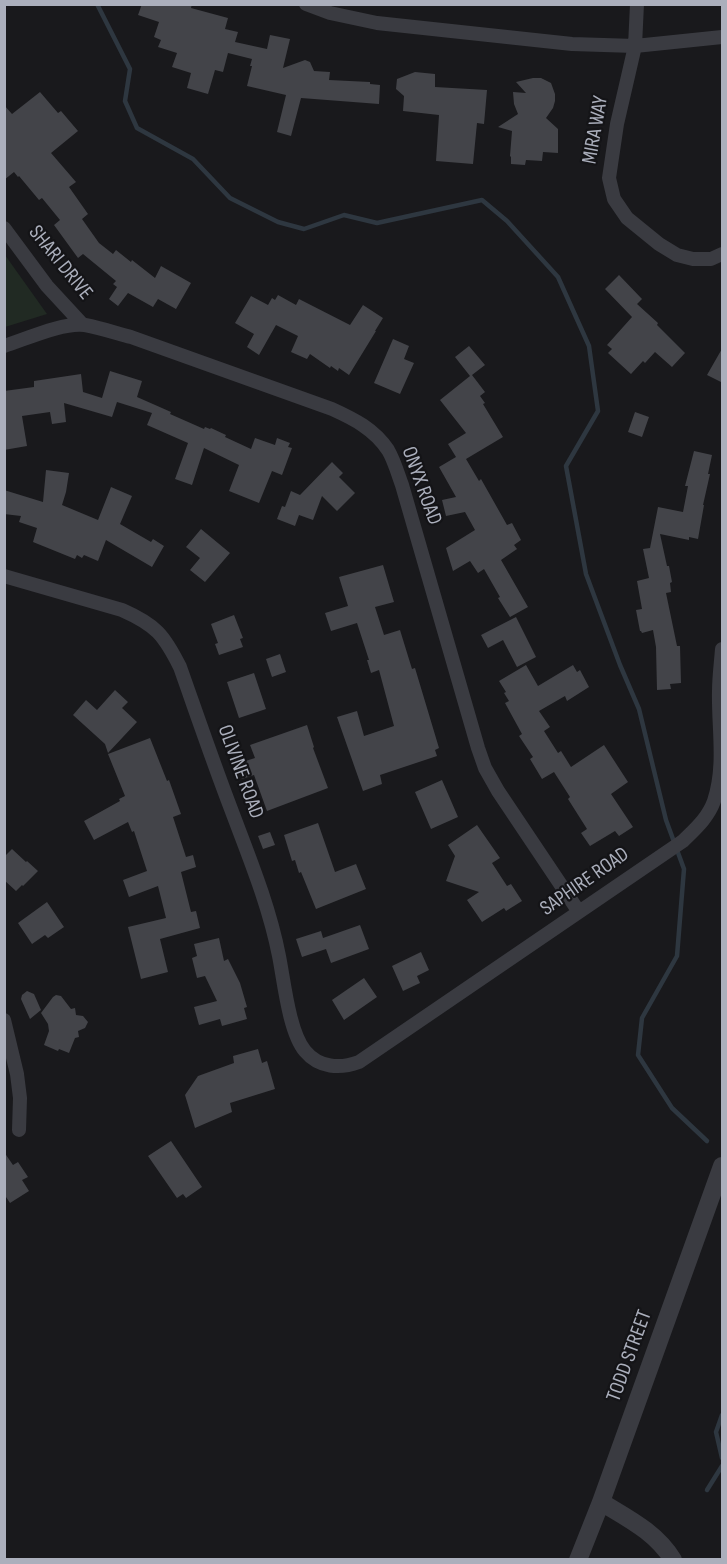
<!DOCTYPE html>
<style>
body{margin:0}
#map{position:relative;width:727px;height:1564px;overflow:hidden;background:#19191c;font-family:"Sofia Sans Condensed",sans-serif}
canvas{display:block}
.frame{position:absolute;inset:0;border:6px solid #abafbc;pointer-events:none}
</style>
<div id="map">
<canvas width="727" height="1564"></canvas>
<div class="frame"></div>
</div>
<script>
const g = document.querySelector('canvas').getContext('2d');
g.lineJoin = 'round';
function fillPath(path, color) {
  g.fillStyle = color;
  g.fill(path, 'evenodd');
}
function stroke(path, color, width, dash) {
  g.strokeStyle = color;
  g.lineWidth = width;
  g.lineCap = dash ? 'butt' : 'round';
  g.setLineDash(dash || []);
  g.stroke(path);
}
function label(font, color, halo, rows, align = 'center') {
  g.font = font + ' "Sofia Sans Condensed",sans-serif';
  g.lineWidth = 4.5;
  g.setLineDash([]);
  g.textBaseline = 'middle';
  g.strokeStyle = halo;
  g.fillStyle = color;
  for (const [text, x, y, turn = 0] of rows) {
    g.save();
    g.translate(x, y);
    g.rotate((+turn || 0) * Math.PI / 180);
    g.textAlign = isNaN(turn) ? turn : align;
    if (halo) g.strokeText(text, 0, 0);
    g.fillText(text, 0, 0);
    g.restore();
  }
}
fillPath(new Path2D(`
 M4 255H5L47 314 5 327Z`), '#212a23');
stroke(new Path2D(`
 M97 4 130 69 125 101 137 128 193 159 230 198 278 222 304 229 344 215 377 223 482 200 507 221 558 277 589 346 598 411 566 466 586 574 620 665 639 709 666 820 684 869 677 956 642 1018 638 1055 672 1108 707 1141
 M722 1415 716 1432 722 1458
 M707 1490 722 1466`), '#2e3740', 4.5);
fillPath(new Path2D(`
 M142 4H192L191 8 228 18 225 29 238 32 235 42 267 49 270 35 290 39 283 68 305 60 310 62 314 71 330 72 329 80 370 82V84L380 85 379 104 301 98 291 136 277 132 286 95 247 86 252 66H250L252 59 228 53 223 72 215 70 208 94 187 88 191 73 172 67 177 53 158 47 161 40 154 37 159 22 138 15Z
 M415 72 435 74V87L487 90 484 124 477 123 473 164 436 161 439 115 403 111 404 96 396 89 397 79Z
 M533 78H541L551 83 555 94V101L553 108 546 118 558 129V153L543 152 542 161 526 160 525 165 511 164V157L510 156 512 131 498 127 518 114 514 104 513 92 526 93 516 82Z
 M40 92 58 113 61 111 78 131 51 153 76 182 69 187 88 214 82 219 99 243 113 254 116 250 131 262 132 260 155 278 161 266 191 283 176 309 158 299 153 307 128 293 118 306 109 299 117 287 113 284 116 281 83 254 78 258 54 225 60 220 42 198 39 200 19 176 18 177 14 172 4 180V105L12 114Z
 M619 275 642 299 637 304 658 323 657 325 685 353 672 367 655 352 645 363 643 361 631 374 608 353 612 349 607 345 632 317 605 289Z
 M278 295 296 305 299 299 350 325 363 305 383 318 375 331H376L349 375 339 368 338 371 331 366 330 368 310 354 307 359 291 352 298 336 276 325 259 355 247 347 254 334 235 323 251 296 268 305 272 298 275 300Z
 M393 339 409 346 404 359 414 363 400 394 374 383Z
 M469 346 485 365 472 375 485 392 480 396 485 403 483 404 503 437 466 459 479 481 481 479 507 525 512 523 521 540 514 545 517 549 501 560 528 607 510 617 498 598 500 597 484 569 478 573 470 561 453 571 446 548 475 530 465 512 446 516 442 500 456 497 439 467 456 457 448 444 466 433 440 400 470 376 455 357Z
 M723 347V383L707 375Z
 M110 371 142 381 137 397 171 412 170 414 204 429 205 427 210 429 211 428 226 435 225 437 251 449 255 438 275 445 277 438 290 443 288 447 292 448 282 475 272 471 259 503 229 491 239 465 204 448 192 485 175 479 188 443 147 425 152 413 117 402 112 417 64 403 66 422 52 424 50 412 22 416 27 446 4 450V391L34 387V381L81 374 83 392 102 398Z
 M635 412 649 417 642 437 628 432Z
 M694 451 712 455 708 474H710L703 505H704L698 539 689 537V540L660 534 667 566H669L672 582 670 583 671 592 666 593 677 646H680L681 683 670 684 671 689 657 690 656 647 653 630 642 633 641 631H640L636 610 642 609 637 581 649 578 643 549 650 548 658 507 683 512 688 486H685Z
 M332 462 343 473 339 477 355 493 337 511 322 496 313 520 299 515 295 526 277 519 282 506 285 507 291 491 300 495Z
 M46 470 69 473 66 492 62 505 98 520 111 487 132 496 120 524 151 542 153 539 164 546 152 567 106 540 98 561 84 555 82 558 77 555 75 559 33 542 37 528 19 522 21 516 4 514V490L43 502Z
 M201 529 230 553 205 582 190 570 200 558 186 547Z
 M383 565 394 602 375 607 384 635 400 630 412 669 415 668 439 748 435 750 437 756 380 775 382 784 363 791 337 717 357 711 364 736 394 726 379 670 371 673 367 660H369L357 623 331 631 325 613 348 606 339 577Z
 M234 615 243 638 240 639 243 647 219 655 215 644 218 643 211 624Z
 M516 617 536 657 517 667 503 640 488 648 481 635Z
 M280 654 286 672 272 677 266 659Z
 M526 665 538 686 573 665 577 672 580 670 589 687 567 701 565 696 539 711 550 727 544 731 558 753 561 751 571 767 604 745 628 782 611 794 633 827 619 836 615 831 590 846 581 833 587 829 568 799 570 797 554 772 542 779 530 759 533 757 519 736 522 734 505 703 509 701 504 693 506 692 499 681Z
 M254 673 266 709 239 718 227 682Z
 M115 690 128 702 122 708 137 722 108 753 105 744 73 715 86 700 97 710Z
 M307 725 314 747 313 748 328 788 267 811 254 775 242 779 236 764 255 758 250 745Z
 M150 738 167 781 169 780 181 814 173 817 186 857 193 855 196 867 181 872 191 912 196 911 200 928 160 939 168 972 141 979 128 927 166 918 158 886 129 897 123 880 147 871 134 831 132 832 128 822 94 840 84 821 120 801 119 799 125 796 108 754Z
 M442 780 458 817 431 829 415 792Z
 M318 823 335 872 356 864 366 889 316 909 301 872 299 873 295 860 292 861 284 835Z
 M477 825 500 858 492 863 507 886 511 884 522 901 506 911 504 908 482 922 467 900 479 892 446 881 455 856 448 845Z
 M270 832 275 845 263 849 258 836Z
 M12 849 26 862 27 861 38 871 23 886 22 885 16 891 4 880V857Z
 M47 902 64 927 48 938 45 935 32 944 18 923Z
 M360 925 369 949 331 963 326 949 302 957 296 939 321 931 323 938Z
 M219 938 224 961 228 959 240 983 247 1007 244 1008 247 1019 222 1026 220 1019 199 1025 194 1007 217 1001 205 976 197 978 192 958 197 956 194 944Z
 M421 952 429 970 417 976 420 983 403 991 392 966Z
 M364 978 377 997 344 1020 332 1000Z
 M27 991 34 994 41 1010 30 1019 21 999 22 995Z
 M56 995 61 996 71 1009 75 1008 76 1015 83 1016 88 1022 85 1028 78 1031 79 1037 75 1038 69 1053 59 1049 58 1051 44 1045 49 1031 48 1024 41 1013 53 997Z
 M258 1049 262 1063 267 1061 275 1089 230 1103 232 1112 195 1128 185 1095 198 1076 234 1063 233 1056Z
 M171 1141 202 1187 186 1198 183 1194 177 1198 148 1156Z
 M4 1152 13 1165 18 1162 28 1177 22 1180 29 1191 10 1203 4 1194Z`), '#434449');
stroke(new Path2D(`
 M306 4 330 13 377 23 572 44 635 46 722 37
 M637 4 635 46 617 124 609 178 614 199 627 218 659 244 677 255 693 259H711L722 254
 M4 228 47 286 83 325
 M4 346C26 339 63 322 85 325 101 328 116 333 131 337L332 409C354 419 374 429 388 450 394 460 398 474 402 485L478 748 485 768 498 791 579 912
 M4 576 122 610C156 625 164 635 180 667 197 715 213 762 231 809 249 857 269 905 279 956 284 981 289 1032 305 1051 319 1068 340 1069 359 1062L683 841C695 829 708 818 714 801 726 765 718 727 719 691 719 677 721 663 722 649
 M4 1020 17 1074 20 1098 19 1130`), '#3a3b41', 14);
stroke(new Path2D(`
 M601 1502C627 1518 656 1532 673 1560
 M578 1560 601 1502 722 1166`), '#3a3b41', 18);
label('21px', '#abafbc', '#141417', [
 ["MIRA WAY",596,130,-80],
 ["SHARI DRIVE",60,263,51],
 ["ONYX ROAD",421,486,70],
 ["OLIVINE ROAD",240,772,70],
 ["SAPHIRE ROAD",585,882,-35],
 ["TODD STREET",630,1356,-70]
]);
</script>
